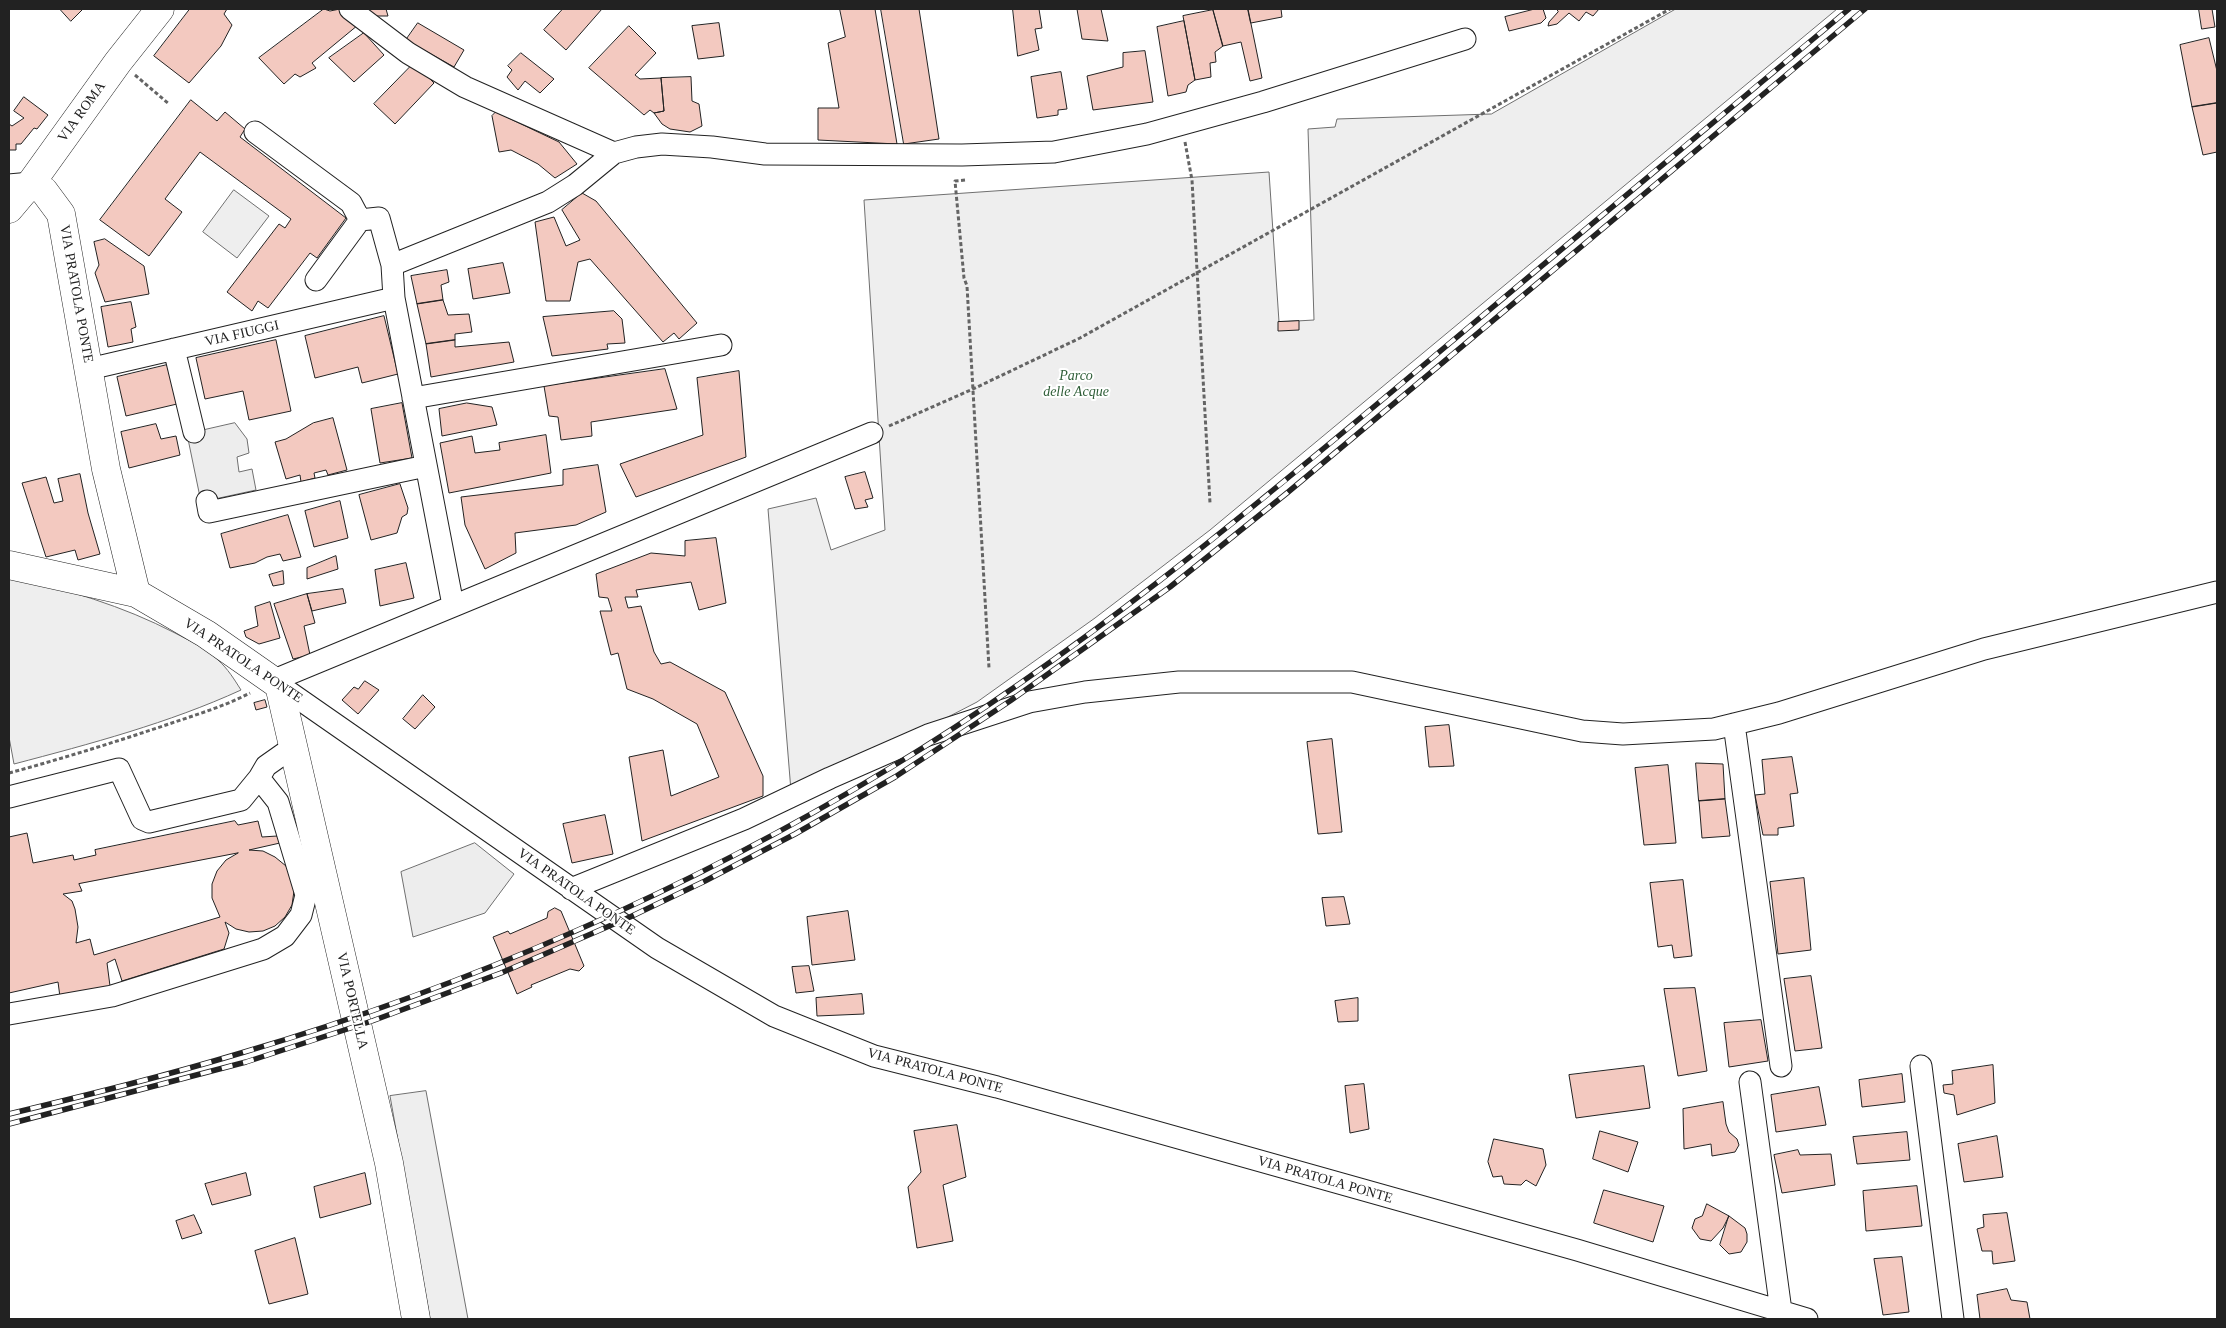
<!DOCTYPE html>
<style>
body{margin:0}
#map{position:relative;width:2226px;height:1328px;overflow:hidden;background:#fff;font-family:Georgia,serif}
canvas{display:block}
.frame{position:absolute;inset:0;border:10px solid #222;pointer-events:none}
</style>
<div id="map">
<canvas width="2226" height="1328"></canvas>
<div class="frame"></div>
</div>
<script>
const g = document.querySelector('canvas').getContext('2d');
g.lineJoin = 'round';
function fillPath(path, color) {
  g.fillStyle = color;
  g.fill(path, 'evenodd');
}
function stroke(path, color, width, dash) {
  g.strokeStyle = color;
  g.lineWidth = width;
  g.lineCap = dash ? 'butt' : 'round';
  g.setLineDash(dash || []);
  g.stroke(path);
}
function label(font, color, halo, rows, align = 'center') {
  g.font = font + ' Georgia,serif';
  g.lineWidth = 4;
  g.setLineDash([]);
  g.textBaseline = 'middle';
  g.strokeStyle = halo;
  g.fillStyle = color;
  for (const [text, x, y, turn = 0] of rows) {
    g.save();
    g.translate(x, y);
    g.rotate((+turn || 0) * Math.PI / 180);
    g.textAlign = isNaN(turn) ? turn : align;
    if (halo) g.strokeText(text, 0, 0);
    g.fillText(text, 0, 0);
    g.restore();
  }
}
const green = new Path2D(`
 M1676 9H1837L1210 530 1095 618 977 702 919 732 791 791 768 509 816 498 831 550 885 530 864 200 1269 172 1279 322 1314 320 1308 129 1335 127 1337 119 1491 114Z
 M234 190 269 216 237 258 203 232Z
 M9 576C66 589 123 606 175 633 190 641 206 648 218 660 228 669 234 679 241 690 169 723 90 744 14 764L9 737Z
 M426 1091 468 1319H430L390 1096Z`);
fillPath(green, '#eee');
stroke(green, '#6f6f6f', 1);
const parking = new Path2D(`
 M235 423 247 439 249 453 237 457 239 472 252 469 256 490 201 502 187 434Z
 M475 843 514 874 485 913 413 937 401 872Z`);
fillPath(parking, '#ededed');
stroke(parking, '#6f6f6f', 1);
const building = new Path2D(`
 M60 9H83L71 21Z
 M190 9H227L224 14 232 25 221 46 189 83 154 56Z
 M324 9 330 11 340 9 358 25 312 63 316 68 300 77 295 74 284 84 259 58Z
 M364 9H386L388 16H373Z
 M563 9H602L566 50 544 30Z
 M840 9H875L897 144 818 140V108H839L828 43 845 37Z
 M881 9H919L939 139 904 144Z
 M1013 9H1039L1042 28 1035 29 1039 50 1018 56Z
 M1101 9 1108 41 1082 39 1077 9Z
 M1213 9H1248L1262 78 1250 81 1241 42 1223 46Z
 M1248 9H1281L1282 17 1251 23Z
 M1535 9H1543L1546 18 1541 23 1509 31 1505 17Z
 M1557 9H1599L1593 16 1586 12 1579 21 1569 13 1557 24 1548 26 1549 22 1558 12Z
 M2199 9H2212L2215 27 2202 29Z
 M1213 10 1223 46 1215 52 1216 62 1210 63 1211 77 1195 80 1183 16Z
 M1184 21 1195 80 1188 85 1186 92 1168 96 1157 27Z
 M418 23 464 50 454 67 406 40Z
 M719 23 724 56 698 59 692 26Z
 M629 26 656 53 635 75 640 79 661 78 664 111 654 113 650 110 644 115 589 68Z
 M364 33 384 55 354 82 329 58Z
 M2209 38 2217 71V103L2192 107 2180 45Z
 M1145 51 1153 102 1093 110 1087 76 1123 67V53Z
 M521 53 554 79 540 93 525 81 518 90 507 77 512 70 508 66Z
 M414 63 434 83 395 124 374 104Z
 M1061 72 1067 109 1058 110V115L1037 118 1031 77Z
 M691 77 692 101 699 104 702 126 690 132 670 129 662 124 654 113 664 111 661 78Z
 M24 97 48 115 37 129 34 128 21 144H16V150H9V124L12 126 24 118 14 111Z
 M191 100 217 121 225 112 245 129 240 137 346 218 317 258 310 253 268 308 258 301 252 311 227 292 279 224 285 228 291 219 200 152 165 199 182 212 149 256 100 220Z
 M2217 103V152L2203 155 2192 107Z
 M496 112 559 142 577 164 555 178 538 164 511 150 499 152 492 116Z
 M582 193 596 201 697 323 679 339 674 333 663 342 590 259 578 262 570 301H546L535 222 554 217 566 246 580 240 562 210Z
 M105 239 144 266 149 294 105 302 95 273 99 265 94 242Z
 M503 263 510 293 473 299 468 269Z
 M447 270 449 282 441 285 443 300 417 304 411 276Z
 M443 300 448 315 469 314 472 332 455 334V340L426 344 417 304Z
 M131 302 136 327 131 329 133 342 108 347 101 307Z
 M614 311 622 319 625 343 607 344 608 349 552 356 543 317Z
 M384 316 398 374 362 383 358 367 315 378 305 336Z
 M1299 321V330L1278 331V322Z
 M276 340 291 411 249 420 243 391 205 399 196 358Z
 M455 340V347L509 342 514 362 431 377 426 344Z
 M167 365 177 404 126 416 117 377Z
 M665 369 677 409 591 422 592 436 561 440 558 417 549 416 544 386Z
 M739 371 746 457 636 497 620 464 703 435 697 378Z
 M402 403 412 458 380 463 371 409Z
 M467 403 492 407 497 425 442 436 439 409Z
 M333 418 347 470 328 475 326 470 314 473 315 478 301 482 300 475 286 479 275 442 286 439 313 423Z
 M156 424 161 439 176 436 180 455 129 468 121 432Z
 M546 435 551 473 449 493 440 443 472 436 475 453 500 450 499 443Z
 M598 465 606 512 576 525 515 533 516 553 485 569 465 525 461 497 563 485V470Z
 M865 472 873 498 865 500 868 507 855 509 845 477Z
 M80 474 88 513 100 554 78 560 75 550 46 557 22 483 46 477 54 503 63 501 58 479Z
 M400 484 408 508 407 514 402 517 397 533 371 540 359 495Z
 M340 501 348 538 314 547 305 511Z
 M288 515 301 557 283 561 280 554 267 557 255 563 230 568 221 534Z
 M716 538 726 603 699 610 691 582 636 590 638 597H625L628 608 641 606 654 652 661 664 670 662 725 692 763 776V796L642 841 629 757 663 750 671 796 719 777 697 724 653 699 627 689 618 653 611 655 600 611H612L608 598 599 597 596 574 651 553 685 556V541Z
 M336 556 338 569 307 579V568Z
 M406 563 414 598 380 606 375 570Z
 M283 571 284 584 273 586 269 575Z
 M343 589 346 603 312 611 307 594Z
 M307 594 315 623 304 626 310 655 293 659 274 604Z
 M270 602 280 638 259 644 246 637 244 631 258 626 255 607Z
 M365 681 379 690 358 714 342 700 354 687 358 689Z
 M423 695 435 707 415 729 403 719Z
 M265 700 267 707 256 710 254 703Z
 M1449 725 1454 766 1429 767 1425 727Z
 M1332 739 1342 832 1318 834 1307 742Z
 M1792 757 1798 793 1790 794 1794 826 1778 828V835H1763L1755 795 1765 794 1762 760Z
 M1696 763 1723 764 1725 799 1699 801Z
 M1668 765 1676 843 1644 845 1635 768Z
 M1725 799 1730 836 1702 838 1699 801Z
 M605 815 613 854 572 863 563 824Z
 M235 821 238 825 258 821 262 837 277 836 280 843 249 850 263 851 275 857 286 866 292 878 294 891 292 905 285 917 275 926 263 931 249 932 236 929 225 922 229 933 224 949 122 981 115 959 107 963 110 986 60 997 58 982 9 993V837L27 833 33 863 73 855 74 860 96 855 95 850ZM238 853 226 860 217 871 212 884V898L220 917 94 955 90 939 76 943 78 927 75 909 72 901 63 894 82 891 79 884Z
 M1804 878 1811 950 1778 954 1770 882Z
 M1683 880 1692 956 1674 958 1672 945 1658 947 1650 883Z
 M1344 897 1350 924 1326 926 1322 898Z
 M555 908 561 911 584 966 579 971 570 969 531 985 532 987 517 994 493 937 508 931 510 934 547 918 548 912Z
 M848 911 855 960 812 965 807 917Z
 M809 966 814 991 796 993 792 967Z
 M1811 976 1822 1048 1795 1051 1784 979Z
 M1695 988 1707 1071 1678 1076 1664 989Z
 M862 994 864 1014 817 1016 816 998Z
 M1358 998V1021L1338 1022 1335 1001Z
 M1761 1020 1768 1061 1729 1067 1724 1023Z
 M1993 1065 1995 1103 1957 1115 1954 1095 1944 1093 1943 1085 1953 1084 1952 1071Z
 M1644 1066 1650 1108 1576 1118 1569 1075Z
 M1902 1074 1905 1102 1862 1107 1859 1080Z
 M1364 1084 1369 1129 1350 1133 1345 1086Z
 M1819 1087 1826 1125 1776 1132 1771 1095Z
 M1723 1102 1726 1124 1729 1132 1737 1139 1739 1145 1735 1152 1712 1156 1711 1144 1684 1149 1683 1109Z
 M957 1125 966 1177 943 1185 953 1241 917 1248 908 1187 921 1172 914 1131Z
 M1600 1131 1638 1142 1628 1172 1593 1159Z
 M1907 1132 1910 1160 1857 1164 1853 1137Z
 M1997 1136 2003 1177 1964 1182 1958 1144Z
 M1494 1139 1543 1149 1546 1165 1536 1186 1526 1180 1521 1185 1504 1184 1502 1176 1493 1177 1488 1162Z
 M1798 1150 1800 1155 1831 1154 1835 1185 1782 1193 1774 1155Z
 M246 1173 251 1195 212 1205 205 1184Z
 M365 1173 371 1204 320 1218 314 1187Z
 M1917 1186 1922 1226 1866 1231 1863 1191Z
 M1604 1190 1664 1206 1653 1242 1594 1223Z
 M1707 1204 1729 1216 1723 1228 1711 1241 1700 1239 1692 1228 1695 1219 1702 1216Z
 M2007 1213 2015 1261 1993 1264 1992 1251H1982L1977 1229 1984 1227 1983 1215Z
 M194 1215 202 1233 182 1239 176 1221Z
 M1729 1216 1745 1228 1747 1234V1242L1741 1252 1729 1254 1720 1245Z
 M295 1238 308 1294 269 1304 255 1251Z
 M1902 1257 1909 1312 1883 1315 1874 1259Z
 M2007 1289 2011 1300 2027 1302 2030 1319H1980L1977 1295Z`);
fillPath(building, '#f3c9c0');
stroke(building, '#222', 1);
const minor = new Path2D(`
 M350 9 408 53 465 87 614 153 636 147 662 144 712 147 765 154 962 155 1054 152 1147 134 1263 102 1465 39
 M255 132 351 203 360 220
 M9 185 31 183
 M316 280 360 220 379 218 392 265
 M174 349 194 432
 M89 369 394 298
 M413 398 721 345
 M207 501 209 512 426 466
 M453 605 394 298 392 265 548 202 575 185 614 153
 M272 681 872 433
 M279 685 657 948 774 1016 874 1056 997 1087 1577 1250 1807 1319
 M1734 724 1781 1066
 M259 778 266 766 293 747
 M9 797 119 769 142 819 149 822 241 800 259 778 278 802 306 895 301 915 285 936 263 949 112 996 9 1014
 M571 889 744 819 830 778 928 735 1029 702 1085 692 1179 682H1352L1582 731 1623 734 1714 729 1779 713 1984 649 2217 592
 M1921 1066 1953 1319
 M1750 1082 1781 1311`);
const major = new Path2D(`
 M31 183 44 191 61 214 106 469 136 593
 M9 209 31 183 118 62 160 9
 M9 565 136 593 206 634 279 685 389 1163 416 1319`);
stroke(minor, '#222', 23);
stroke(major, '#222', 29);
stroke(new Path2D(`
 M135 75 169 104
 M1185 142 1192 180 1210 503
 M965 180 955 181 964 278 967 286 989 668
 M889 426 973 389 1080 338 1670 9
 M9 773C61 759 112 743 163 726 192 716 223 707 250 693`), '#646464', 3, [4, 2.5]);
stroke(minor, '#fff', 21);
stroke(major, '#fff', 28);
const rail = new Path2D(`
 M9 1114C87 1095 165 1076 241 1053 468 986 688 890 890 768 1077 655 1246 514 1413 374 1558 252 1704 130 1849 9
 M9 1124 246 1062 372 1021 501 973 630 917 705 881 795 834 895 777 1010 701 1170 587 1287 493 1865 9`);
stroke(rail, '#222', 5.5);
stroke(rail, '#fff', 4, [11]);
label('14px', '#222', '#fff', [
 ["VIA ROMA",82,112,-54],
 ["VIA PRATOLA PONTE",76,294,80],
 ["VIA FIUGGI",242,334,-13],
 ["VIA PRATOLA PONTE",243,661,34],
 ["VIA PRATOLA PONTE",576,892,35],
 ["VIA PORTELLA",352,1001,77],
 ["VIA PRATOLA PONTE",935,1071,15],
 ["VIA PRATOLA PONTE",1325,1180,16]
]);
label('italic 14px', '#2f5e38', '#fff', [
 ["Parco",1076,376],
 ["delle Acque",1076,392]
]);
</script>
